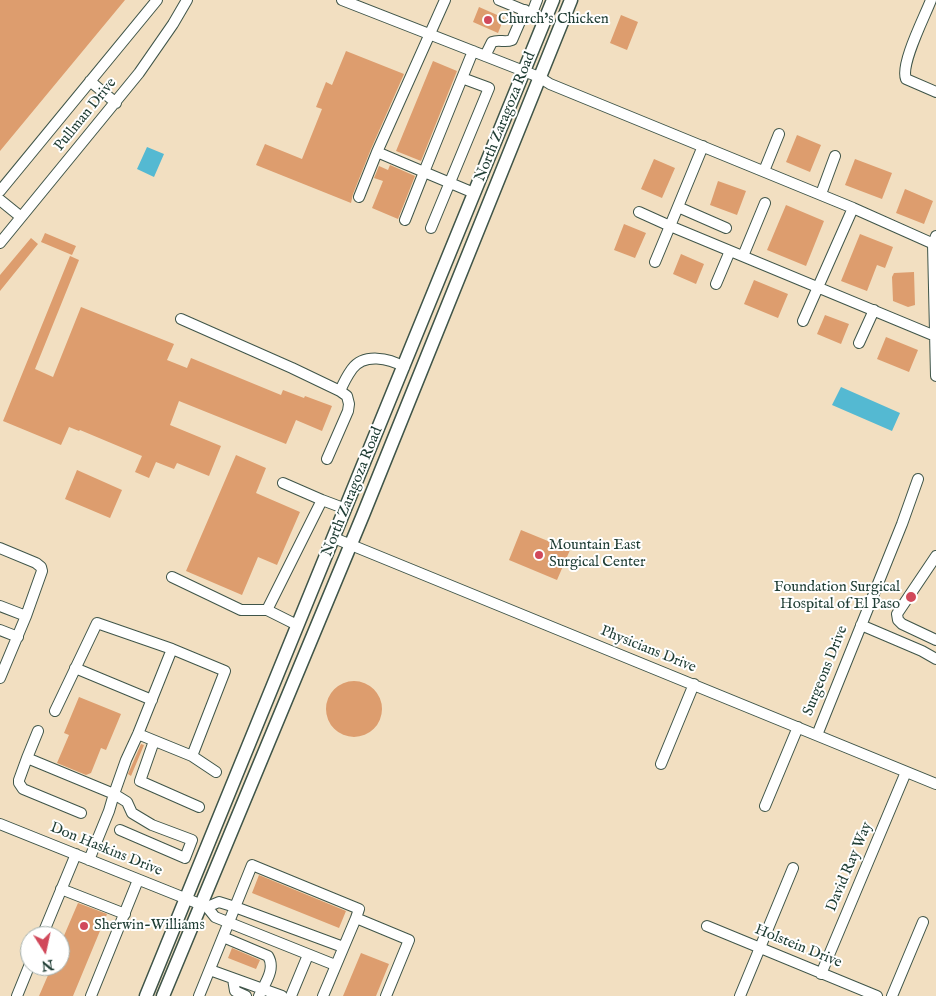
<!DOCTYPE html>
<style>
body{margin:0}
#map{position:relative;width:936px;height:996px;overflow:hidden;background:#f2dfc1;font-family:"IM FELL English",serif}
canvas{display:block}
.north{position:absolute;left:20px;top:926px;width:50px;height:50px;box-sizing:border-box;background:#fff;border:1px solid #a5b1ae;border-radius:50%;rotate:170deg;font-size:14px;font-weight:700;line-height:20px;text-align:center;color:#1f3d34}
.north::after{content:'';display:block;margin:auto;width:18px;height:22px;background:#d1495b;clip-path:polygon(50% 0,100% 100%,50% 72%,0 100%)}
</style>
<div id="map">
<canvas width="936" height="996"></canvas>
<div class="north">N</div>
</div>
<script>
const g = document.querySelector('canvas').getContext('2d');
g.lineJoin = 'round';
function fillPath(path, color) {
  g.fillStyle = color;
  g.fill(path, 'evenodd');
}
function stroke(path, color, width, dash) {
  g.strokeStyle = color;
  g.lineWidth = width;
  g.lineCap = dash ? 'butt' : 'round';
  g.setLineDash(dash || []);
  g.stroke(path);
}
function label(font, color, halo, rows, align = 'center') {
  g.font = font + ' "IM FELL English",serif';
  g.lineWidth = 4;
  g.setLineDash([]);
  g.textBaseline = 'middle';
  g.strokeStyle = halo;
  g.fillStyle = color;
  for (const [text, x, y, turn = 0] of rows) {
    g.save();
    g.translate(x, y);
    g.rotate((+turn || 0) * Math.PI / 180);
    g.textAlign = isNaN(turn) ? turn : align;
    if (halo) g.strokeText(text, 0, 0);
    g.fillText(text, 0, 0);
    g.restore();
  }
}
fillPath(new Path2D(`
 M147 147 164 154 154 177 137 169Z
 M841 387 900 413 892 431 832 405Z`), '#54b9d2');
fillPath(new Path2D(`
 M0 0H125L0 151Z
 M479 7 504 18 498 33 473 22Z
 M621 15 638 22 627 50 610 43Z
 M346 51 404 74 371 149 353 194 351 203 256 165 265 144 302 159 322 109 316 107 326 82 332 85Z
 M433 61 457 71 421 161 396 151Z
 M797 135 821 145 810 172 786 162Z
 M654 159 675 168 662 198 641 189Z
 M855 159 892 173 882 199 845 185Z
 M390 165 415 176 398 219 372 208 383 181 374 178 379 166 388 170Z
 M718 181 746 191 737 215 710 205Z
 M905 189 933 201 924 224 896 213Z
 M786 205 824 221 806 266 767 250Z
 M624 224 646 233 635 258 614 250Z
 M45 233 76 246 72 255 41 242Z
 M860 234 893 247 885 268 877 265 867 291 841 281Z
 M31 238 38 244 0 291V275Z
 M681 254 704 264 696 284 673 274Z
 M70 256 79 260 35 369 53 377 81 307 174 344 167 360 187 368 191 358 281 395 283 390 304 398 305 396 332 406 322 431 296 420 286 444 179 401 170 425 221 446 209 476 177 463 174 469 156 462 149 478 135 472 142 456 80 430 79 431 69 427 61 445 3 421Z
 M914 272 915 305 908 307 893 301 892 277 894 273Z
 M754 280 788 294 778 318 744 304Z
 M825 315 849 324 841 344 817 334Z
 M886 337 918 350 909 372 877 359Z
 M236 455 266 468 256 493 300 512 277 565 258 557 242 595 186 571Z
 M77 470 122 490 110 518 65 499Z
 M521 530 570 550 557 580 509 560Z
 M326 709a28 28 0 1 1 56 0a28 28 0 1 1-56 0Z
 M79 697 121 714 106 750 101 748 91 773 86 775 57 763 69 735 64 733Z
 M141 744 144 745 131 776 128 774Z
 M259 875 346 911 339 928 252 893Z
 M78 903 107 914 73 996H39L52 966H60V945Z
 M232 948 260 960 256 969 228 958Z
 M361 953 389 964 376 996H343Z`), '#dd9d6e');
const minor = new Path2D(`
 M342 0 539 77 550 84 853 208 936 245
 M499 0 545 19
 M931 0C925 16 900 64 906 79L936 92
 M532 13 537 0
 M473 51 424 172 474 193
 M485 56 492 42C499 39 505 43 512 40L525 10
 M90 81 116 103
 M703 146 670 226 935 336
 M377 152 445 0
 M764 171 779 134
 M0 191 157 0
 M821 194 835 156
 M359 197 377 152 424 172 405 220
 M0 200 21 217
 M678 207 726 228
 M639 212 670 226 655 262
 M431 228 489 88 462 78
 M936 236 933 244 936 376
 M0 243 139 73 173 24 187 0
 M743 256 765 203
 M716 284 730 251
 M181 319 292 368 340 391C343 384 347 376 352 369 364 353 389 358 404 367
 M803 321 853 208
 M859 343 874 310
 M327 459 348 411 349 404 347 396 340 391
 M283 483 322 500 346 509
 M334 538 936 784
 M0 548 36 563 41 567 42 571 26 616 0 678
 M936 556 897 614 898 620 902 624 936 640
 M172 577 241 610H267L297 625
 M0 606 26 616
 M267 610 322 500
 M861 625 922 651 936 659
 M0 630 18 637
 M172 649 225 671 192 756
 M75 668 152 700
 M55 711 97 623 172 649 138 734 126 760 114 794 127 802 132 813 152 825 192 840 185 858 120 830
 M138 734 192 756 216 772
 M817 735 902 524 918 479
 M154 741 140 781 199 807
 M27 758 38 731
 M661 764 694 684
 M765 806 798 727
 M81 813 23 789 19 783V780L27 758 114 794 109 811 89 860
 M0 824 207 907 215 917 335 965
 M61 889 125 914
 M207 907 219 902 235 907 343 947
 M707 926 877 996
 M42 936 76 854
 M223 937 268 956C276 969 265 983 259 996
 M210 970 282 996
 M821 974 906 772
 M233 979 235 991 246 996
 M17 996 30 964
 M91 996 138 880
 M199 996 252 865 359 909 356 918
 M291 996 308 955
 M323 996 356 918 409 940 386 996
 M740 996 793 868
 M892 996 923 922`);
const major = new Path2D(`
 M146 996 553 0
 M163 996 363 515 571 0`);
stroke(minor, '#3f5549', 12);
stroke(major, '#3f5549', 15);
stroke(minor, '#fff', 10);
stroke(major, '#fff', 12);
for (const [x, y, r, color] of [
 [488,20,5,"#d1495b"],
 [539,555,5,"#d1495b"],
 [911,597,6,"#d1495b"],
 [84,926,5,"#d1495b"]
]) {
  const dot = new Path2D();
  dot.arc(x, y, r, 0, 2 * Math.PI);
  g.fillStyle = color;
  g.fill(dot);
  stroke(dot, '#fff', 2);
}
label('15px', '#1f3d34', '#fff', [
 ["Church's Chicken",498,20],
 ["Mountain East",549,546],
 ["Surgical Center",549,563],
 ["Foundation Surgical",900,588,"right"],
 ["Hospital of El Paso",900,605,"right"],
 ["Sherwin-Williams",94,926]
], 'left');
label('15px', '#1f3d34', '#fff', [
 ["Pullman Drive",86,115,-51],
 ["North Zaragoza Road",506,117,-68],
 ["North Zaragoza Road",353,492,-68],
 ["Physicians Drive",648,650,22],
 ["Surgeons Drive",826,671,-68],
 ["Don Haskins Drive",106,850,22],
 ["David Ray Way",850,867,-67],
 ["Holstein Drive",798,947,22]
]);
</script>
